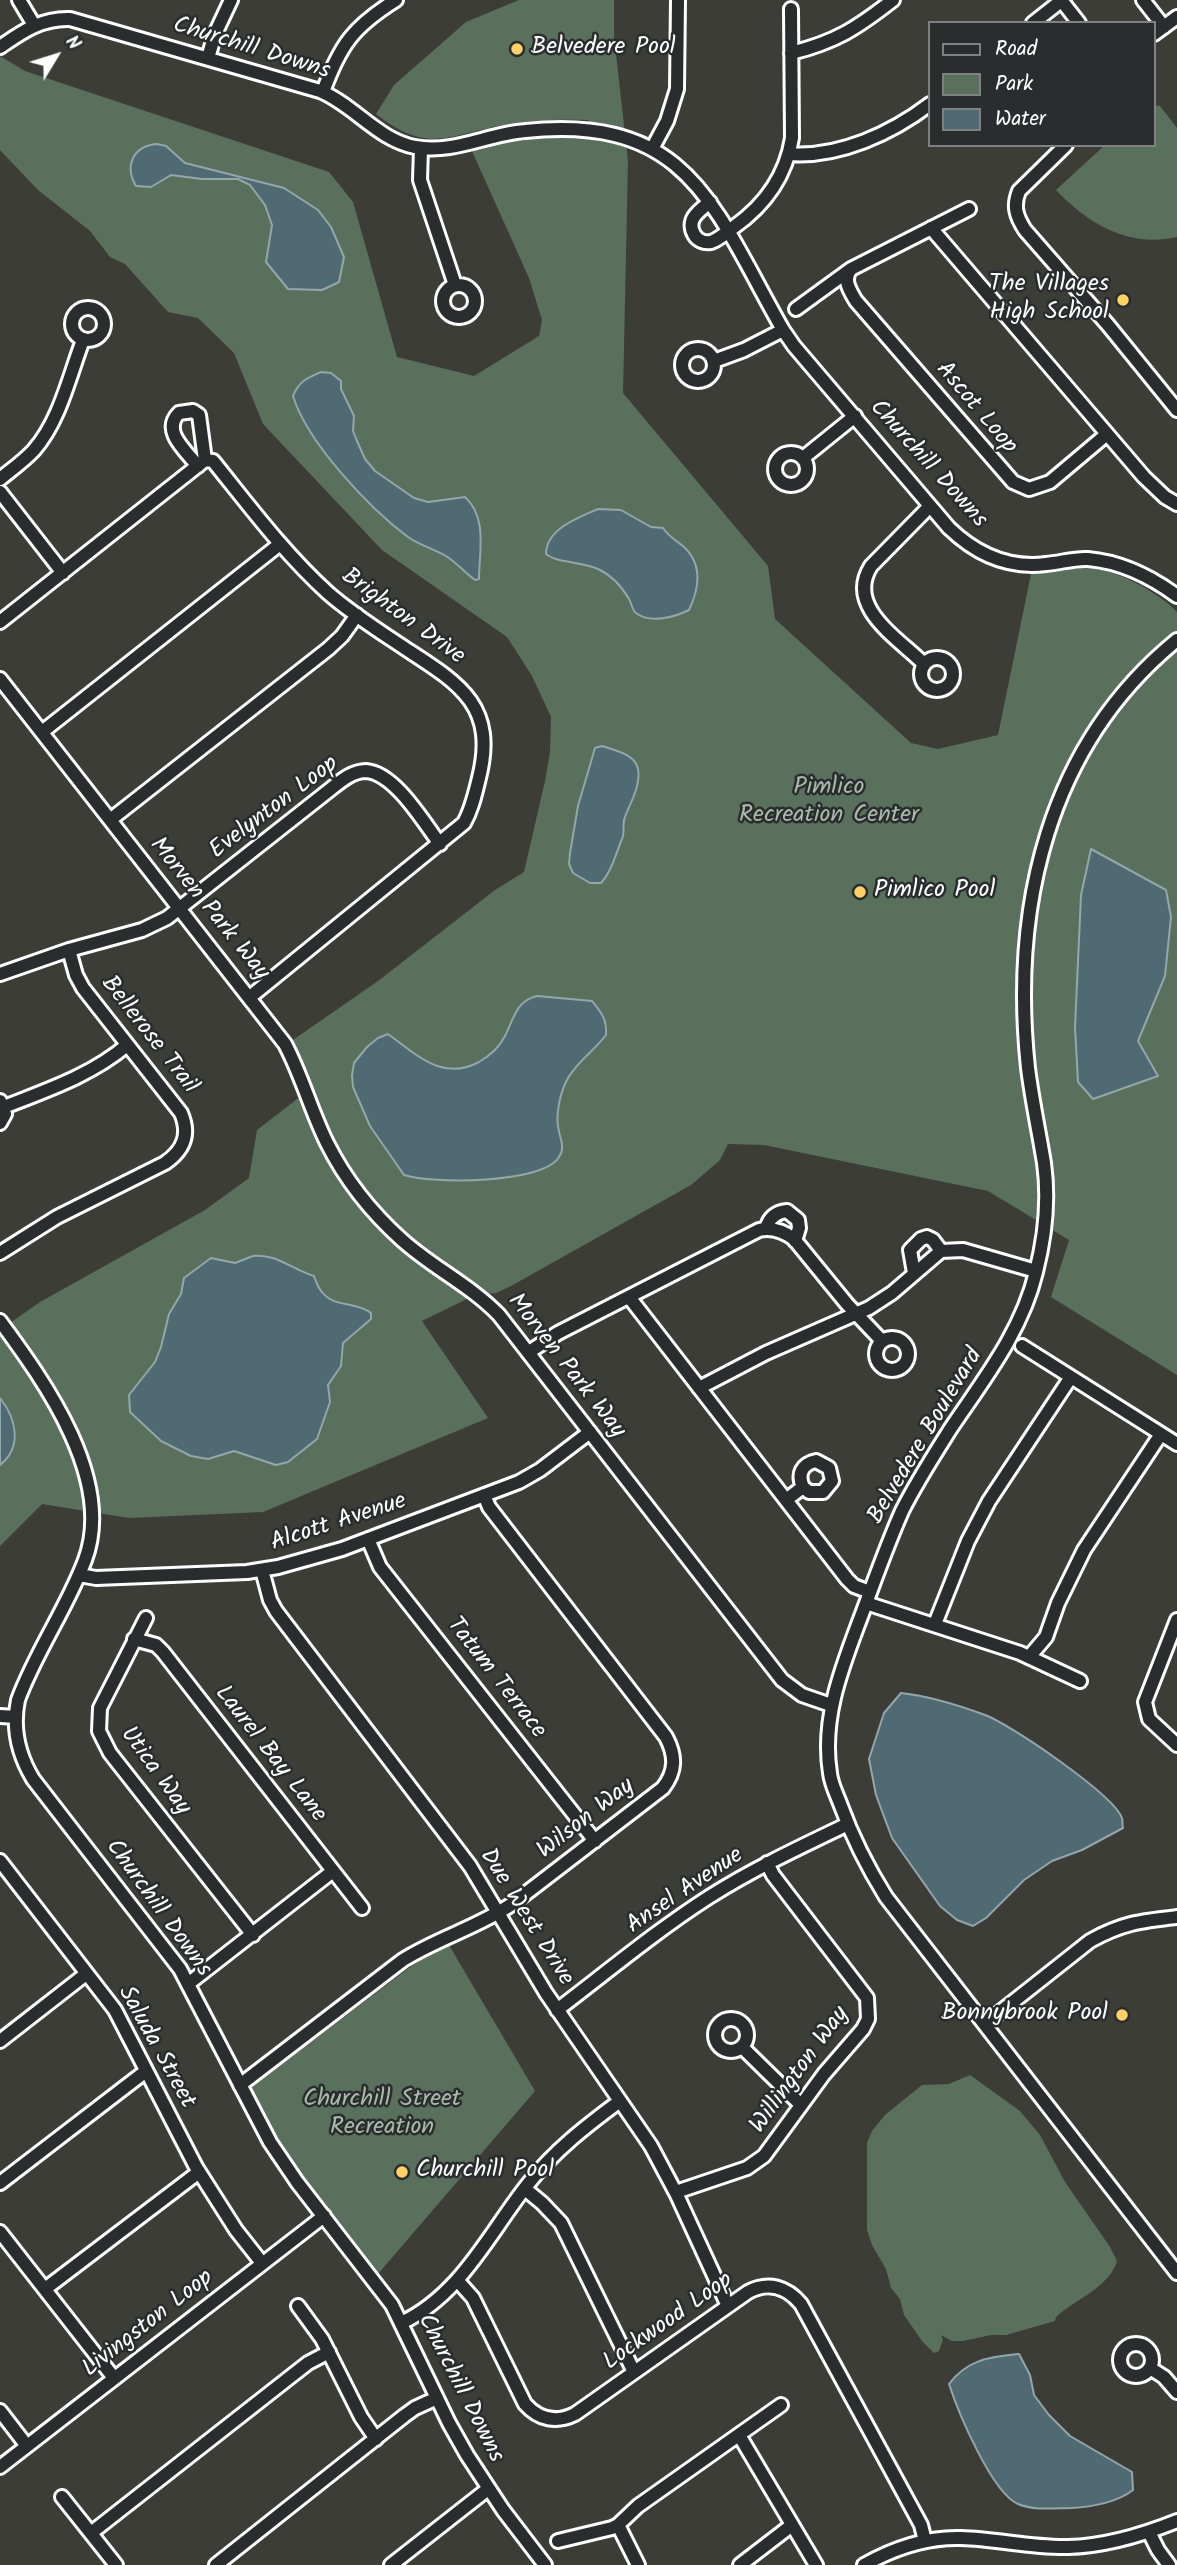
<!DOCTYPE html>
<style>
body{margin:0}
#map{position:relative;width:1177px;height:2565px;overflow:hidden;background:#3d3d38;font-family:Kalam,sans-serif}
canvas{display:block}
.legend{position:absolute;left:928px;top:21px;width:228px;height:126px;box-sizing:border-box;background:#2a2d2e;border:2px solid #7f8182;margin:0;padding:9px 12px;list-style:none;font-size:21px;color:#fff}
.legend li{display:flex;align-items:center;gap:14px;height:35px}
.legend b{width:35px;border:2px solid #7f8182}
.north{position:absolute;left:21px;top:21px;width:70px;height:70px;-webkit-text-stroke:5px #2a2d2e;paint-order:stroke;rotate:52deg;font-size:19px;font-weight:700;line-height:28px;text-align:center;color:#fff}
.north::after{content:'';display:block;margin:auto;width:24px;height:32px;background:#fff;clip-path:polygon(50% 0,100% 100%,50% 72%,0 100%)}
</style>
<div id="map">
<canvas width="1177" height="2565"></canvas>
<ul class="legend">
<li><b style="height:9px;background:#2a2d2e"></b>Road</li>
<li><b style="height:19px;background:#59705c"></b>Park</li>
<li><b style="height:19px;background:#4f6a73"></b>Water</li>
</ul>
<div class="north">N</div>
</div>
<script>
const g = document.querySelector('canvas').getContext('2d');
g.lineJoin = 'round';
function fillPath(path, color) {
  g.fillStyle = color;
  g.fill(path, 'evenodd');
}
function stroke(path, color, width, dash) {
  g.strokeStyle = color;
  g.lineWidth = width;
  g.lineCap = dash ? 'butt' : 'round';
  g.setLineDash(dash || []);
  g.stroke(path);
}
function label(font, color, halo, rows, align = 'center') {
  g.font = font + ' Kalam,sans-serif';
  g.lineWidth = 5;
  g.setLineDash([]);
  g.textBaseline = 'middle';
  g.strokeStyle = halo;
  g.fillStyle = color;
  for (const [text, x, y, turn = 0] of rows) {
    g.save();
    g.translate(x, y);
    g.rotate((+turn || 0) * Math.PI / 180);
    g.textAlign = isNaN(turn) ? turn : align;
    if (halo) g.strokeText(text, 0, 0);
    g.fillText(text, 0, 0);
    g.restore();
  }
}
fillPath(new Path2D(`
 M519 0H614V36L628 161 623 393 768 566 775 619 911 743 938 749 998 735 1031 574C1048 571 1068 565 1085 567 1115 569 1157 591 1177 612V1375L1051 1297 1069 1240 988 1191 764 1145 728 1144 720 1160 691 1185 511 1286 496 1293 475 1295 422 1321 488 1418 263 1512 129 1518 42 1504 0 1546V1330L40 1302 205 1210 249 1178 257 1130 310 1089 290 1042 378 981 495 890 524 872 545 781 550 752 551 717 532 676 507 637 382 550 263 424 234 353 198 318 168 312 125 264 110 257 90 231 38 190 0 150V56L25 71 329 172 353 202 397 357 474 376 539 336 542 320 529 278 472 151 520 139 590 137 589 120C561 119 530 120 503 125 447 136 427 154 376 114L394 85 466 22Z
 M1154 105 1160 106 1177 128V237C1129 248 1088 224 1056 190L1105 145H1154Z
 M446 1940 535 2091 378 2274 302 2178 249 2089Z
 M970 2075 1020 2111 1040 2135 1065 2182 1110 2247 1117 2261C1109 2288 1075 2299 1056 2317L1055 2321 1006 2335H991L963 2341H952L941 2335 943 2340 939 2351 934 2353 922 2341 904 2315 900 2299 891 2288 886 2269 872 2245 867 2230V2143L872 2131 885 2115 922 2085 949 2084Z`), '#59705c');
const water = new Path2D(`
 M157 144 166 146 185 163 284 188 318 210 331 227 344 257 339 282 322 290 288 289 266 262 272 225 265 205 250 185 238 179H202L171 175 151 187 136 186C124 166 133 146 157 144Z
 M321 372 331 373 341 381V389L354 416 353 431 357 441 365 459 375 471 414 498 428 502 465 497C488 518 479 552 479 579L475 580C465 573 457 563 446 556 434 549 419 545 408 537 369 508 307 442 293 396 299 381 307 378 321 372Z
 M598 509 621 510 651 527 663 528C669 537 676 540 684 547 703 565 699 589 689 610 675 617 650 624 636 613 632 610 632 604 629 599 622 587 611 575 598 569 582 561 559 564 546 554 546 529 579 517 598 509Z
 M602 746C614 750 635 754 638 769 641 786 630 803 625 817 622 824 625 833 622 839 616 853 612 871 601 883H590L573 873 569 864 570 853 578 806 595 748Z
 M1091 849 1166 890 1171 917 1165 976 1138 1041 1158 1076 1093 1099 1078 1082 1075 1027 1081 895Z
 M537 996 592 1001C601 1012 607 1019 606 1035 594 1051 573 1065 565 1084 560 1095 556 1114 558 1126 559 1137 566 1147 559 1157 543 1184 431 1184 404 1175L370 1126 353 1087 352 1075 354 1063 367 1047 378 1038 388 1034C416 1054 442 1082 479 1062 491 1055 499 1048 505 1036 514 1018 516 1001 537 996Z
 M253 1256C276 1253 293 1270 314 1276 316 1281 318 1288 322 1292 334 1308 356 1301 371 1313V1319L343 1343 341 1366 328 1385 330 1402 317 1439 288 1462 276 1465 234 1451 208 1459 191 1456 161 1441 130 1412 129 1395 155 1362 161 1347 169 1314 181 1294 184 1278 211 1258 235 1263Z
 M0 1398C16 1418 23 1447 0 1465Z
 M901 1693C929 1696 958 1705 985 1715 1010 1724 1114 1795 1122 1818 1123 1821 1122 1825 1123 1828L1082 1850 1052 1861 1024 1880 986 1918 973 1926 957 1920 940 1906 892 1838 876 1795 869 1759 884 1713Z
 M1019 2354 1030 2375 1034 2395 1049 2415 1070 2436 1132 2472 1133 2490C1118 2502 1092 2507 1072 2508 1055 2508 1035 2511 1018 2504 992 2493 958 2412 949 2384 968 2359 990 2357 1019 2354Z`);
fillPath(water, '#4f6a73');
stroke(water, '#95a6ab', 2);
const minor = new Path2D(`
 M19 0 34 25
 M1061 0 1079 23
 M1143 0 1164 27
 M1033 23 1061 1
 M1154 34 1177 17
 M0 47C22 32 41 18 70 19L320 91C354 105 378 140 415 147 454 154 487 134 525 131 690 114 714 209 783 330L794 346 949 528C976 554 1007 569 1046 564 1060 563 1074 558 1088 559 1122 562 1150 576 1177 596
 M791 53C836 42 857 28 893 0
 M208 58 215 34 231 0
 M323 92C340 45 353 27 396 0
 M1066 145 1019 191C1013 206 1016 216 1025 230L1108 325 1177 410
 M421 148 420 180 455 285
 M652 149 667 121 677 89 678 0
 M789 154C839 158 892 133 930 104
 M710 202C705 206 698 211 694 217 687 228 696 245 711 242 718 240 727 232 734 227 765 205 786 175 792 138L791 9
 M931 228 1144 477 1165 497 1177 504
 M851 269C842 279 850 291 856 301L1013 482 1029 489 1050 482 1107 434
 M443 301a16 16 0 1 1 32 0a16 16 0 1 1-32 0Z
 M72 324a16 16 0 1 1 32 0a16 16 0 1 1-32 0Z
 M796 309 851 269 969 209
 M682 365a16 16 0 1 1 32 0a16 16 0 1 1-32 0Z
 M714 361 744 350 783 330
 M775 469a16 16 0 1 1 32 0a16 16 0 1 1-32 0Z
 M803 458 855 416
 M198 466C186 451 161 431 179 413L193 411 199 415 205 460
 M0 479C11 470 24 461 34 450 60 420 69 377 83 340
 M0 492 63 573
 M0 622 205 460 213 461C250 507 285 554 328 593 352 614 379 631 406 649 460 684 497 706 479 778 475 794 472 809 464 823L250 997
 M1177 640C1047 746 1011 908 1028 1068 1032 1100 1039 1132 1044 1163 1049 1199 1045 1237 1036 1272 1022 1331 984 1379 951 1428 934 1455 916 1483 902 1511 887 1545 875 1579 862 1614 843 1665 821 1717 830 1773 831 1784 837 1795 841 1806 853 1839 868 1868 886 1897L1177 2273
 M921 674a16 16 0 1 1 32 0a16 16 0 1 1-32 0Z
 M924 664C898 638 845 607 871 566L930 506
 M0 679 285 1044C302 1076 311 1111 327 1143 345 1179 372 1213 402 1240 433 1268 470 1285 499 1315L782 1680 802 1695 831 1705
 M42 732 280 544
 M110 820 328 649 342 636 357 615
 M0 974 69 950 142 930 167 918 332 788C342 780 353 771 366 771 395 773 424 823 440 844
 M4 1107C47 1090 92 1075 127 1045
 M0 1123 5 1114 0 1101
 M766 1229C769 1218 776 1212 787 1211L798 1220 799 1228 795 1241
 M0 1253 57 1217 165 1163C184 1150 190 1134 181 1113L83 988 76 975 69 950
 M914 1273 910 1250 921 1239 927 1237 933 1240 941 1251
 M629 1297 847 1579 854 1586 870 1592
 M0 1321C45 1382 115 1480 85 1560 67 1608 36 1651 18 1700 12 1729 18 1754 33 1779L180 1969 270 2142 297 2182 392 2305 449 2423 467 2455 503 2510 545 2565
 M876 1354a16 16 0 1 1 32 0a16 16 0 1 1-32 0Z
 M1022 1346 1177 1444
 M529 1352 558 1333 759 1230C772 1227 783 1231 794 1239L847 1304 882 1341
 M699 1388 766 1353 869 1308 892 1293 941 1251 963 1250 1036 1271
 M786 1500 803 1487C797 1474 802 1464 816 1461L829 1468 832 1481 823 1492H809L803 1487
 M368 1539 380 1567 595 1841
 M262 1570 270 1600 276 1611 470 1866 546 1993 651 2146 677 2195 728 2306
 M79 1575 96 1578 247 1572 278 1567 342 1549 519 1482 540 1470 590 1432
 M866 1603 1020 1653 1080 1681
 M146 1618 100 1708 99 1731 110 1753 253 1935
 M1177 1620 1145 1702 1149 1719 1177 1745
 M935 1624 968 1541 989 1501 1071 1377
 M134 1639 156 1645 163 1652 362 1908
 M1029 1657 1046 1637 1058 1603 1084 1550 1161 1434
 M0 1716 16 1717
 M0 1861 115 2010 196 2167 236 2230 262 2263
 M188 1984 333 1871
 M557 2010C607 1972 656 1931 709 1897 753 1869 800 1847 848 1824
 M715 2035a16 16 0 1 1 32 0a16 16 0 1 1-32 0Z
 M985 2024 1090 1941C1122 1923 1141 1921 1177 1917
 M0 2041 86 1974
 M742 2047 801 2105
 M240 2085 403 1960C438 1938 478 1927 512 1904L663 1788C676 1771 676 1756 666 1737L489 1507 484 1495
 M0 2183 146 2071
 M525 2189 542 2203 561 2223 634 2372
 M676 2192 747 2168 764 2156 824 2074 863 2029 868 2019 867 1998 773 1875 767 1863
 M0 2232 114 2378
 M457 2280 473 2298 525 2404C539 2420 557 2423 575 2414L748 2292C768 2281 787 2287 801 2304L921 2525 925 2541
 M45 2289 199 2172
 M298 2306 322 2339 361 2417 376 2439
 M401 2323C461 2295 489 2233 528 2184 554 2151 586 2126 620 2101
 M1120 2360a16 16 0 1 1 32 0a16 16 0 1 1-32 0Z
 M1150 2368 1164 2377 1177 2392
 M0 2411 27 2446
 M739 2435 816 2565
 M0 2467 324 2216
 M62 2497 116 2565
 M618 2525 638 2565
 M1149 2532 1158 2550 1169 2565
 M91 2533 308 2363 329 2352
 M558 2541 612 2528 618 2525 638 2506 781 2405
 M216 2565 404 2416 415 2408 437 2398
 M391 2565 488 2489
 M740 2565 792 2525
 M864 2565C894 2548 927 2537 961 2538 997 2539 1032 2548 1068 2547 1106 2546 1142 2535 1177 2521`);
stroke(minor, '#fff', 18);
stroke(minor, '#2a2d2e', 12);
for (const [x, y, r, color] of [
 [517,49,7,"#ffd166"],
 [1123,300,7,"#ffd166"],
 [860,892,7,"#ffd166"],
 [1122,2015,7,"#ffd166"],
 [402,2172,7,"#ffd166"]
]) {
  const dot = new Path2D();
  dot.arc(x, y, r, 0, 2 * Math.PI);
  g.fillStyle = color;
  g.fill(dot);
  stroke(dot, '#2a2d2e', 2.5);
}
label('24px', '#fff', '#2a2d2e', [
 ["Belvedere Pool",531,49],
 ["The Villages",1109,286,"right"],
 ["High School",1109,314,"right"],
 ["Pimlico Pool",874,892],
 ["Bonnybrook Pool",1108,2015,"right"],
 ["Churchill Pool",416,2172]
], 'left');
label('24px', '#fff', '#2a2d2e', [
 ["Churchill Downs",251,50,17],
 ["Ascot Loop",975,409,50],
 ["Churchill Downs",927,465,48],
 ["Brighton Drive",402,618,36],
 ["Evelynton Loop",275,809,-37],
 ["Morven Park Way",208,910,51],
 ["Bellerose Trail",148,1036,52],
 ["Morven Park Way",565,1367,52],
 ["Belvedere Boulevard",927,1437,-59],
 ["Alcott Avenue",339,1524,-18],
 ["Tatum Terrace",495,1679,52],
 ["Laurel Bay Lane",269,1755,52],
 ["Utica Way",154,1772,54],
 ["Wilson Way",587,1820,-38],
 ["Ansel Avenue",686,1892,-34],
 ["Churchill Downs",157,1909,54],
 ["Due West Drive",525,1918,58],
 ["Saluda Street",155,2048,61],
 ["Willington Way",801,2071,-54],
 ["Lockwood Loop",669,2323,-35],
 ["Livingston Loop",149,2325,-38],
 ["Churchill Downs",459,2389,63]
]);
label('24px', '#acb8ae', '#2a2d2e', [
 ["Pimlico",829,789],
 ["Recreation Center",829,817],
 ["Churchill Street",382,2101],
 ["Recreation",382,2129]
]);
</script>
